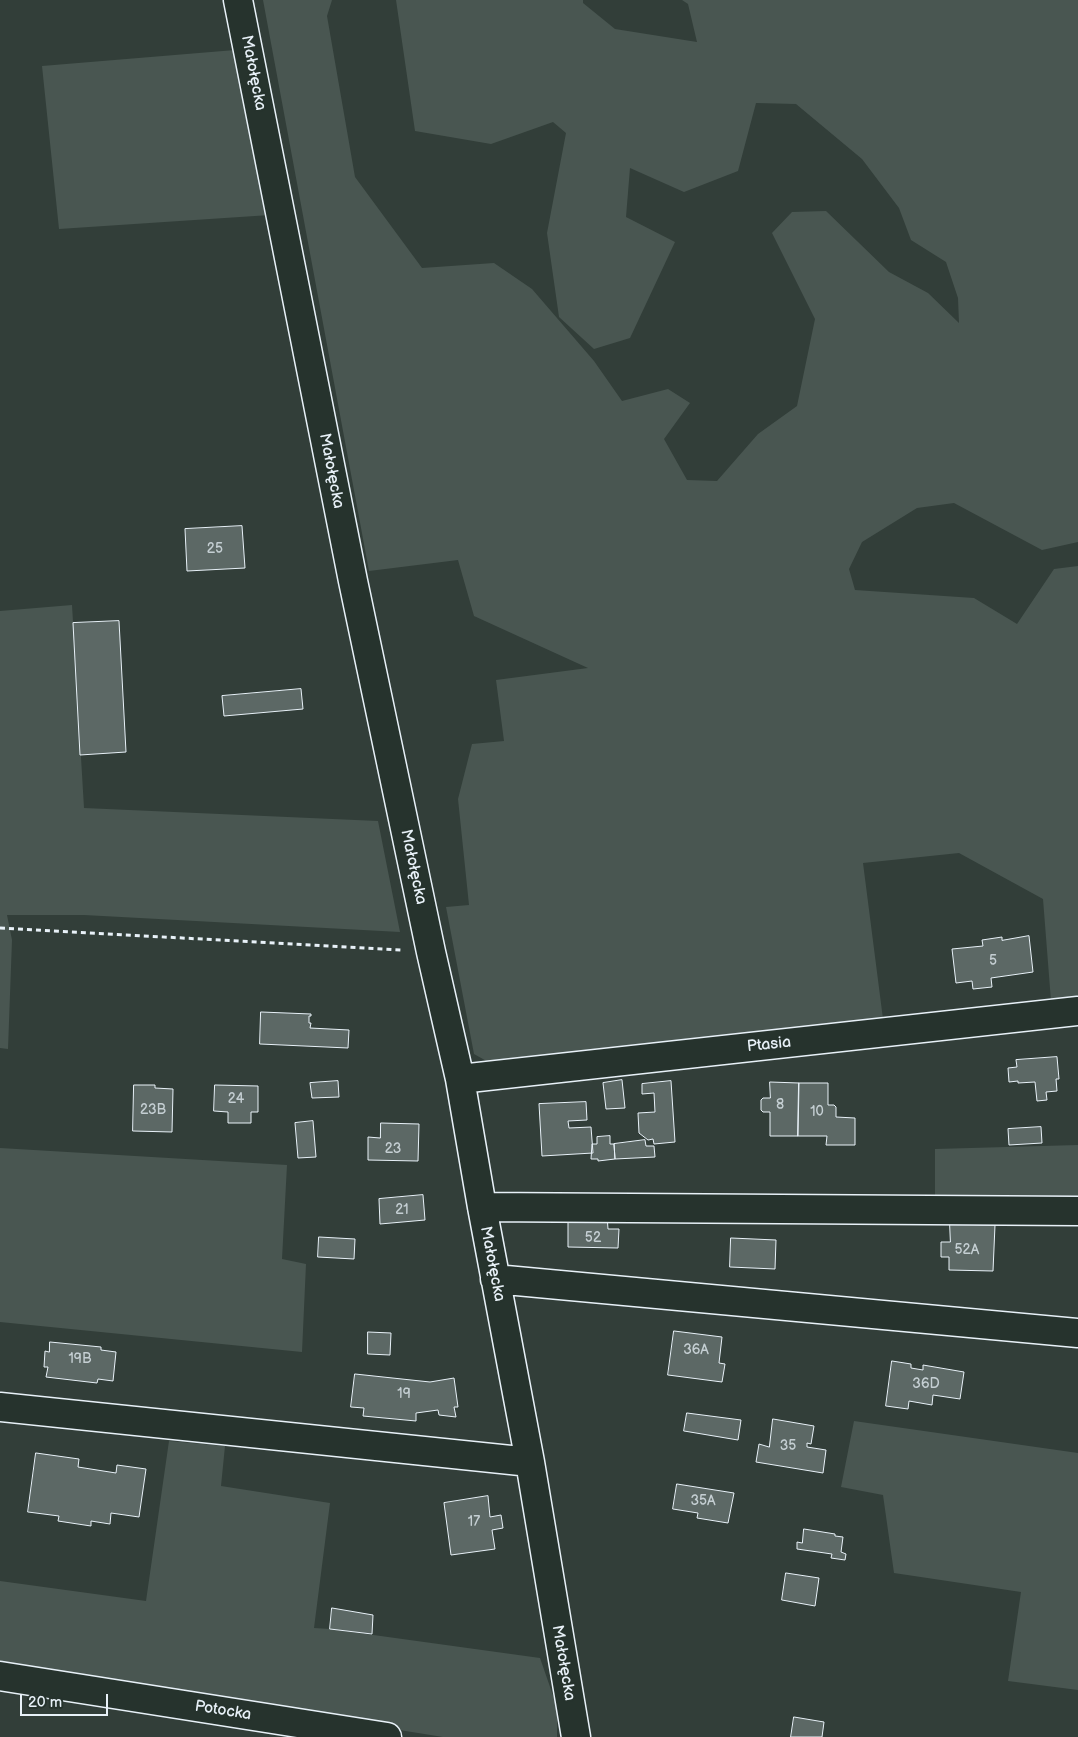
<!DOCTYPE html>
<meta charset="utf-8">
<style>
body{margin:0}
#map{position:relative;width:1078px;height:1737px;overflow:hidden;background:#323e39;font-family:"Balsamiq Sans",sans-serif}
canvas{display:block}
.scale{position:absolute;left:20px;top:1694px;width:88px;height:22px;box-sizing:border-box;border:2px solid #e8f1f8;border-top:0;padding-left:6px;font-size:15px;line-height:18px;white-space:nowrap;color:#e8f1f8;-webkit-text-stroke:4px #26332d;paint-order:stroke}
</style>
<div id="map">
<canvas width="1078" height="1737"></canvas>
<div class="scale">20 m</div>
</div>
<script>
const g = document.querySelector('canvas').getContext('2d');
g.lineJoin = 'round';
function fillPath(path, color) {
  g.fillStyle = color;
  g.fill(path, 'evenodd');
}
function stroke(path, color, width, dash) {
  g.strokeStyle = color;
  g.lineWidth = width;
  g.lineCap = dash ? 'butt' : 'round';
  g.setLineDash(dash || []);
  g.stroke(path);
}
function label(font, color, halo, rows, align = 'center') {
  g.font = font + ' "Balsamiq Sans",sans-serif';
  g.lineWidth = 4;
  g.setLineDash([]);
  g.textBaseline = 'middle';
  g.strokeStyle = halo;
  g.fillStyle = color;
  for (const [text, x, y, turn = 0] of rows) {
    g.save();
    g.translate(x, y);
    g.rotate((+turn || 0) * Math.PI / 180);
    g.textAlign = isNaN(turn) ? turn : align;
    if (halo) g.strokeText(text, 0, 0);
    g.fillText(text, 0, 0);
    g.restore();
  }
}
fillPath(new Path2D(`
 M263 0H332L327 16 355 177 422 268 494 263 532 289 594 361 622 401 668 389 690 403 664 439 687 480 717 481 758 434 797 406 815 319 772 233 792 212 826 211 889 272 928 293 959 323 958 298 946 262 911 240 899 208 862 159 796 104 756 103 738 171 684 192 630 168 626 217 675 242 630 338 594 349 559 317 547 233 566 133 553 122 491 144 415 131 396 0H583V3L615 29 697 42 688 4 682 0H1078V542L1042 550 954 503 917 508 862 542 849 569 855 590 974 598 1017 624 1054 569 1078 566V998L1051 1001 1043 899 959 853 863 863 883 1019 490 1063 474 1054 446 907 469 905 458 799 472 744 504 741 496 680 588 668 474 616 458 560 369 571Z
 M235 50 270 215 59 229 42 66Z
 M72 605 84 808 378 821 400 932 84 915H7L12 940 8 1049 0 1048V611Z
 M1078 1145V1200H935V1149Z
 M0 1148 287 1165 282 1259 306 1264 302 1352 0 1322Z
 M854 1421 1078 1453V1690L1008 1681 1021 1592 894 1573 883 1495 841 1487Z
 M169 1441 225 1446 221 1486 330 1503 314 1628 330 1629 540 1658 557 1707V1737H443L0 1666V1581L146 1601Z`), '#495651');
const building = new Path2D(`
 M242 526 245 568 187 571 185 529Z
 M119 621 126 752 80 755 73 623Z
 M301 689 303 709 224 716 222 696Z
 M1029 936 1033 972 991 978 992 987 973 989 972 981 956 983 952 949 983 946 982 940 1002 937V940Z
 M261 1012 311 1014V1016H309V1023H311L310 1028 349 1030 348 1048 260 1044Z
 M1057 1057 1059 1079H1056L1057 1091 1046 1092 1047 1100 1037 1101 1035 1082 1018 1083V1081L1009 1082 1008 1068 1017 1067 1016 1060Z
 M622 1080 625 1108 606 1109 603 1083Z
 M338 1081 339 1097 312 1098 310 1083Z
 M671 1081 675 1142 654 1144 653 1139 648 1140 639 1133 638 1113 655 1112 654 1093 642 1094V1084Z
 M770 1082 799 1083 798 1136H770V1112H763L761 1110V1100L763 1098H770Z
 M799 1083H828V1105H834L836 1107V1117L855 1118V1145H826L827 1136H798Z
 M134 1085H155V1088L173 1089 172 1132 133 1131Z
 M215 1085 258 1086V1112H251V1123H228V1112L214 1111Z
 M586 1102 587 1120 568 1121 569 1128 591 1127 593 1153 542 1156 539 1104Z
 M313 1121 316 1157 298 1158 295 1123Z
 M381 1123 419 1124 418 1161 368 1160V1137L380 1138Z
 M1041 1127 1042 1143 1009 1145 1008 1129Z
 M610 1136V1144H614L615 1159 598 1161V1159H591L592 1144H597V1137Z
 M645 1140 646 1146H654L655 1157 615 1159 614 1144Z
 M423 1195 425 1220 380 1224 379 1199Z
 M607 1215 608 1229H619L618 1248 568 1247V1217Z
 M950 1224 995 1225 993 1271 949 1270V1257H941V1242H950Z
 M319 1237 355 1239 354 1259 318 1257Z
 M731 1238 776 1240 775 1269 730 1267Z
 M674 1331 722 1337 719 1363 725 1364 722 1382 668 1375Z
 M368 1332 391 1333 390 1355 368 1354Z
 M50 1342 101 1347V1350L116 1352 113 1381 98 1379 97 1383 46 1377 48 1367H44L45 1351 49 1352Z
 M892 1361 911 1364V1368L923 1370V1365L964 1372 960 1399 933 1395 932 1405 909 1401 908 1409 886 1406Z
 M355 1374 430 1382 454 1378 458 1407H454L456 1417 439 1415 438 1410 416 1413V1421L363 1416 364 1408 351 1407Z
 M687 1413 741 1420 738 1440 684 1431Z
 M773 1419 814 1426 811 1444 807 1443V1447L826 1450 823 1473 756 1462 759 1444 769 1447Z
 M36 1453 79 1459 78 1467 116 1473 117 1465 146 1469 139 1517 111 1513 110 1524 91 1521V1526L58 1521 59 1516 28 1512Z
 M677 1484 734 1493 728 1523 697 1518 698 1513 673 1509Z
 M488 1496 490 1517 501 1515 503 1528 492 1530 495 1549 451 1555 444 1503Z
 M804 1529 835 1534V1536L843 1537 841 1552 846 1554 845 1560 831 1558 832 1554 797 1549V1542L802 1543Z
 M786 1573 819 1578 815 1606 782 1600Z
 M332 1608 373 1615 372 1634 330 1629Z
 M794 1717 824 1722 822 1737H791Z`);
fillPath(building, '#5c6865');
stroke(building, '#e8f1f8', 1);
const minor = new Path2D(`
 M238 0 353 581 431 952 460 1079 482 1207 530 1462 576 1737
 M460 1079 1078 1011
 M482 1207 1078 1211
 M495 1279 1078 1333
 M0 1407 530 1462
 M0 1676 387 1737`);
stroke(minor, '#e8f1f8', 31);
stroke(new Path2D(`
 M0 928 401 950`), '#e8f1f8', 3, [5, 4]);
stroke(minor, '#26332d', 28);
label('14px', '#c5cfd3', null, [
 ["25",215,549],
 ["5",993,961],
 ["24",236,1099],
 ["8",780,1105],
 ["23B",153,1110],
 ["10",817,1112],
 ["23",393,1149],
 ["21",402,1210],
 ["52",593,1238],
 ["52A",967,1250],
 ["36A",696,1350],
 ["19B",80,1359],
 ["36D",926,1384],
 ["19",404,1394],
 ["35",788,1446],
 ["35A",703,1501],
 ["17",474,1522]
]);
label('16px', '#e8f1f8', '#26332d', [
 ["Małołęcka",253,73,79],
 ["Małołęcka",331,471,79],
 ["Małołęcka",413,867,78],
 ["Ptasia",769,1045,-6],
 ["Małołęcka",492,1264,79],
 ["Małołęcka",563,1663,80],
 ["Potocka",223,1711,9]
]);
</script>
